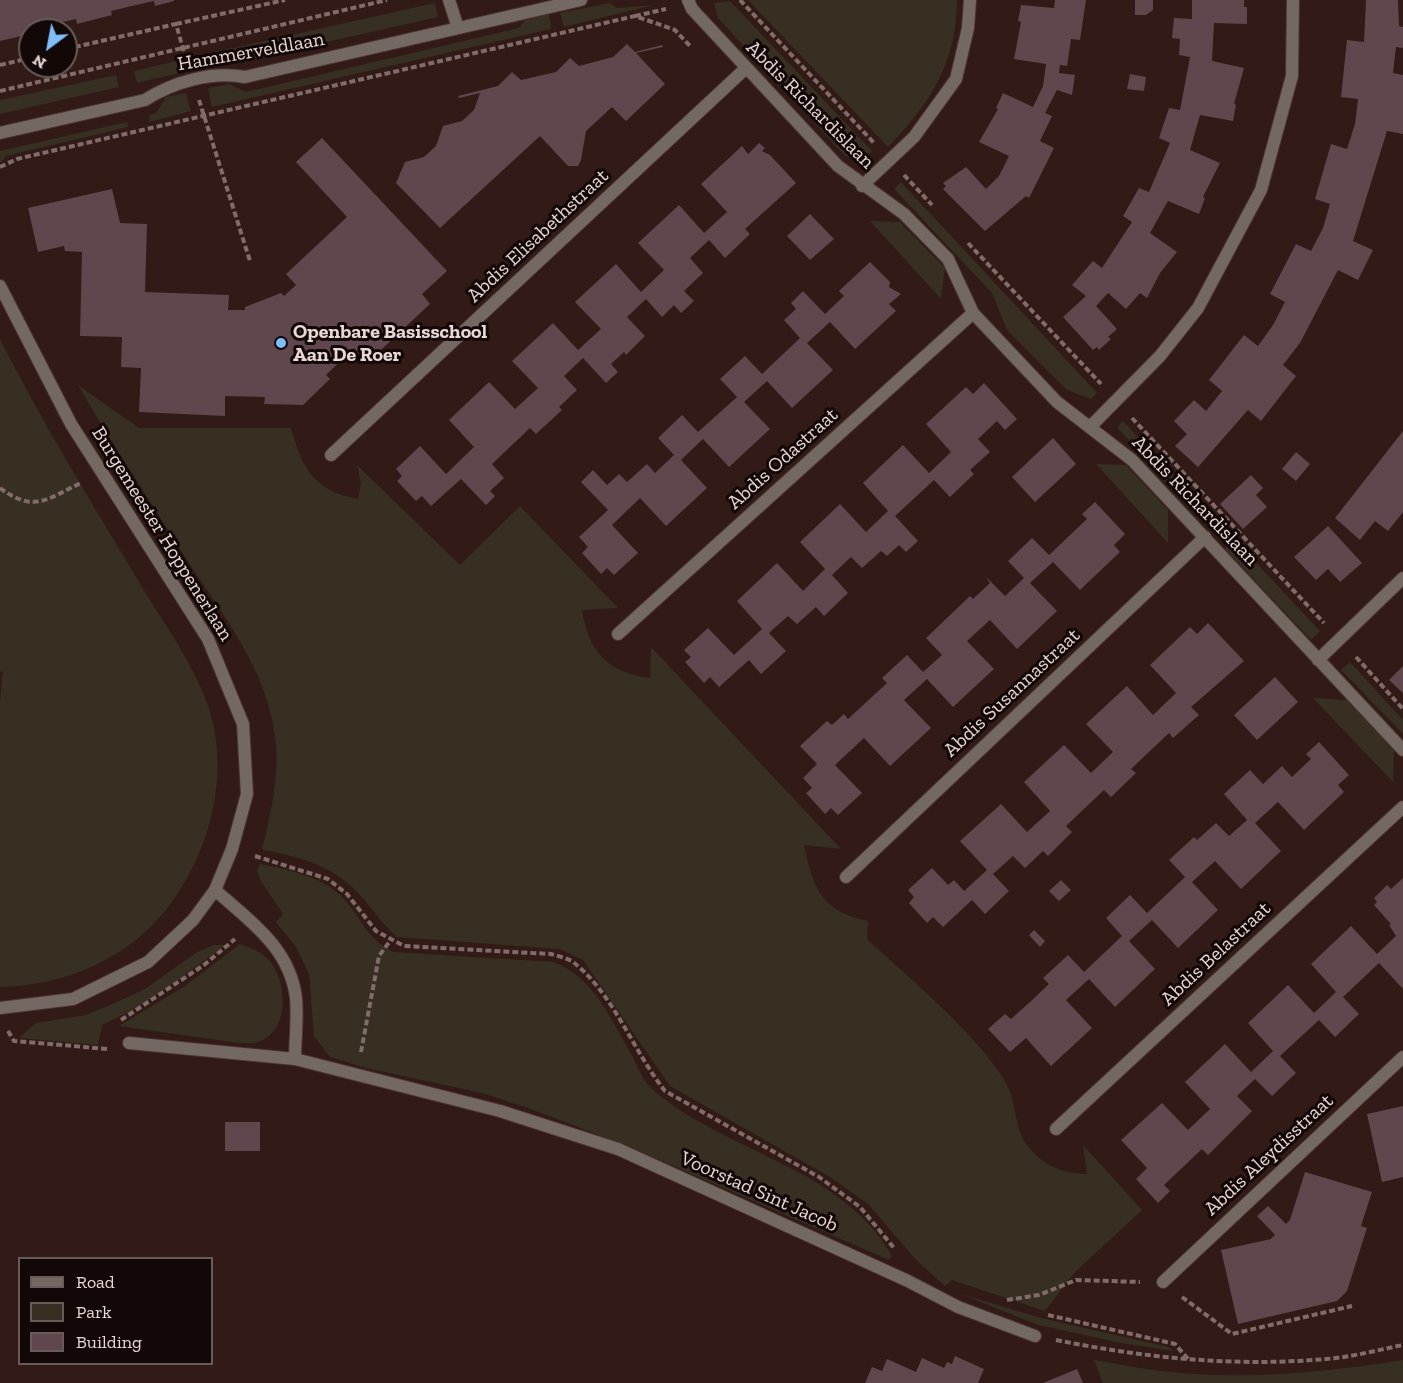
<!DOCTYPE html>
<style>
body{margin:0}
#map{position:relative;width:1403px;height:1383px;overflow:hidden;background:#321a17;font-family:"Zilla Slab",serif}
canvas{display:block}
.legend{position:absolute;left:18px;top:1257px;width:195px;height:108px;box-sizing:border-box;background:#120807;border:2px solid #685b5a;margin:0;padding:8px 10px;list-style:none;font-size:18px;color:#e9d8d6}
.legend li{display:flex;align-items:center;gap:12px;height:30px}
.legend b{width:30px;border:2px solid #685b5a}
.north{position:absolute;left:18px;top:18px;width:60px;height:60px;box-sizing:border-box;background:#120807;border:2px solid #685b5a;border-radius:50%;rotate:212deg;font-size:16px;font-weight:700;line-height:24px;text-align:center;color:#e9d8d6}
.north::after{content:'';display:block;margin:auto;width:21px;height:27px;background:#7ebef9;clip-path:polygon(50% 0,100% 100%,50% 72%,0 100%)}
</style>
<div id="map">
<canvas width="1403" height="1383"></canvas>
<ul class="legend">
<li><b style="height:8px;background:#746962"></b>Road</li>
<li><b style="height:16px;background:#362f22"></b>Park</li>
<li><b style="height:16px;background:#60464d"></b>Building</li>
</ul>
<div class="north">N</div>
</div>
<script>
const g = document.querySelector('canvas').getContext('2d');
g.lineJoin = 'round';
function fillPath(path, color) {
  g.fillStyle = color;
  g.fill(path, 'evenodd');
}
function stroke(path, color, width, dash) {
  g.strokeStyle = color;
  g.lineWidth = width;
  g.lineCap = dash ? 'butt' : 'round';
  g.setLineDash(dash || []);
  g.stroke(path);
}
function label(font, color, halo, rows, align = 'center') {
  g.font = font + ' "Zilla Slab",serif';
  g.lineWidth = 6;
  g.setLineDash([]);
  g.textBaseline = 'middle';
  g.strokeStyle = halo;
  g.fillStyle = color;
  for (const [text, x, y, turn = 0] of rows) {
    g.save();
    g.translate(x, y);
    g.rotate((+turn || 0) * Math.PI / 180);
    g.textAlign = isNaN(turn) ? turn : align;
    if (halo) g.strokeText(text, 0, 0);
    g.fillText(text, 0, 0);
    g.restore();
  }
}
fillPath(new Path2D(`
 M748 0H957C957 62 930 104 888 147Z
 M730 1 872 151 865 158 845 156 718 18 714 3Z
 M435 3 438 17 202 70 197 56Z
 M610 3 617 8 654 5 564 27 560 13Z
 M549 14 551 29 212 107 208 88 229 84 246 92 519 28 525 20Z
 M176 61 179 73 137 83 134 71Z
 M116 75 119 87 0 114V100Z
 M186 93 191 111 150 122 149 115 156 113 166 97Z
 M127 122 128 127 6 156 0 164V151Z
 M901 182 1097 393 1091 399 1067 390 1007 330 992 293 894 189Z
 M870 221 900 222 945 268 941 299Z
 M0 339C43 424 93 505 142 587 166 627 203 677 213 723 227 787 207 855 169 906 130 958 65 986 0 987V701L3 672 0 671Z
 M78 385 139 428H291C302 468 314 491 358 499L361 483 357 465 460 565 520 506 618 608 582 610C589 652 607 672 650 678L651 647 841 849 804 845C813 888 821 911 868 921L867 939C910 979 974 1031 1005 1081 1017 1101 1014 1129 1027 1145 1043 1166 1061 1173 1087 1174L1083 1145 1142 1210 1074 1273 1045 1311 952 1280 945 1286 916 1260 868 1204 830 1177 670 1086 583 960 560 949 397 937C379 922 368 901 351 886 327 864 294 855 262 850 271 813 280 775 275 737 267 670 224 617 189 563 152 504 113 446 78 385Z
 M1123 421 1209 513 1201 520 1117 427Z
 M1096 464 1126 465 1168 510V543Z
 M1234 539 1320 631 1311 640 1225 549Z
 M1350 662 1403 720V734L1341 670Z
 M1313 698 1347 700 1394 750 1393 782Z
 M260 864C286 869 319 876 339 894 360 914 366 939 393 952L553 962C593 975 613 1023 633 1057 638 1067 643 1081 651 1088 724 1153 842 1166 892 1256L889 1260 625 1145 528 1108 486 1094 366 1068 330 1057 314 1036 309 974 296 947 276 922 283 914 260 880 257 870Z
 M240 944C251 948 261 951 269 960 288 982 290 1032 258 1042 252 1044 245 1043 239 1043L119 1026 185 986Z
 M214 945H226C185 974 148 1005 102 1025L98 1045 19 1038 36 1023 86 1015 115 1003 145 989 197 952Z
 M961 1294 1041 1318 1168 1347 1174 1351 1121 1343 1038 1325Z
 M1094 1360C1120 1364 1145 1370 1171 1372 1248 1380 1327 1372 1403 1360V1383H1103Z`), '#362f22');
fillPath(new Path2D(`
 M0 0H174V1L155 6 154 1 132 6 111 11 112 15 77 24 76 19 54 24 30 30V34L0 41Z
 M1055 0H1086L1080 40 1071 39 1067 66 1060 65 1059 73 1075 75 1072 95 1057 90 1045 113 1052 116 1040 141 1054 148 1029 198 1026 196 985 231 943 189 946 186 943 183 966 167 986 189 999 176 1009 156 979 142 998 109 996 108 1003 93 1033 107 1043 86 1046 64 1014 59 1021 22 1018 21 1021 5 1054 8Z
 M1135 0H1153V10L1146 15H1135Z
 M1192 0H1244V7H1247V24L1214 23 1212 61 1244 68 1234 104 1236 105 1233 121 1200 115 1190 150 1220 163 1203 197 1205 198 1199 214 1168 201 1150 233 1177 252 1160 273 1147 298 1140 293 1126 309 1108 293 1096 306 1117 329 1108 337 1111 339 1099 350 1097 347 1093 350 1063 317 1086 296 1072 285 1093 261 1102 268 1132 222 1123 216 1139 188 1149 192 1170 143 1159 138 1169 108 1180 110 1190 57 1179 55 1180 39 1172 38 1174 18 1192 19Z
 M1366 0H1398L1399 26 1403 27V48L1396 47 1393 73 1403 75V134L1387 131 1353 241 1373 250 1358 280 1338 270 1300 343 1283 365 1296 376 1261 421 1248 410 1198 467 1175 446 1187 434 1174 421 1194 400 1206 411 1222 391 1209 380 1244 335 1258 346 1273 325 1285 302 1270 294 1296 244 1311 251 1323 228 1330 204 1315 199 1331 144 1347 149 1355 124 1358 99 1341 97 1347 40 1364 42Z
 M627 44 635 52 662 45 663 47 636 53 665 84 626 121 612 107 586 131 581 160 578 166H568L540 136 440 228 396 183 405 162 424 157 436 146 443 126 462 121 474 110 480 93 459 98 458 96 498 86 512 72 521 80 556 72 570 58 579 66 613 57Z
 M1130 74 1146 77 1144 91 1127 89Z
 M322 138 447 271 422 294 430 304 368 362 354 348 326 375 330 379 303 405 264 404 265 397 225 396V416L139 412 141 368 121 367 122 337 80 336 82 252 65 251 64 246 38 252 28 208 112 189 120 223 147 224 145 292 229 295 228 310H245V307L281 293 284 296 296 285 286 274 347 217 296 162Z
 M759 143 765 148 762 151 770 155 796 183 745 229 750 234 725 258 709 240 690 258 703 273 684 291 694 301 681 313 674 305 662 317 646 299 627 317 645 336 626 355 624 352 611 364 618 372 606 383 583 358 564 376 577 390 559 407 562 410 536 434 530 428 492 464 504 478 490 491 495 496 486 505 461 479 431 506 422 496 416 501 397 481 402 476 396 469 420 446 446 474 474 447 449 420 489 382 515 409 538 388 512 361 553 323 578 350 601 329 575 302 616 264 641 292 664 270 638 243 679 205 704 233 727 212 701 184 742 146 748 154Z
 M810 214 834 239 810 260 787 236Z
 M870 262 890 282 889 287 901 294 889 304 896 311 855 349 830 322 807 343 833 370 792 408 767 381 744 402 770 429 729 467 703 439 681 460 707 488 666 526 640 498 612 525 638 553 614 575 607 568 601 574 582 553 588 547 579 537 608 510 581 482 593 470 607 485 619 474 627 482 647 464 655 473 674 455 658 438 682 415 698 432 737 397 720 379 745 356 762 374 800 338 784 320 796 309 791 303 803 291 825 314 844 296 839 291Z
 M984 383 1017 419 1005 430 997 421 978 439 990 452 970 470 974 474 950 497 934 480 895 516 918 541 906 552 899 545 887 556 881 551 862 568 851 557 832 575 848 593 824 616 816 607 797 624 788 616 769 633 786 651 761 674 749 660 719 687 710 677 704 683 685 662 691 657 684 650 708 628 734 655 762 629 737 601 777 563 803 591 825 569 800 542 840 504 866 532 888 511 863 483 903 445 929 473 951 452 926 424 966 387 973 394Z
 M1403 431V512L1388 531 1375 521 1360 540 1335 518Z
 M1053 438 1076 464 1035 502 1012 477Z
 M1296 452 1310 464 1296 481 1282 469Z
 M1251 475 1263 488 1256 495 1267 507 1243 529 1220 504Z
 M1095 502 1125 534 1114 545 1120 552 1080 590 1053 562 1030 583 1057 611 1017 649 990 620 967 641 994 669 953 707 927 679 904 700 931 728 890 766 864 738 835 765 862 793 838 815 831 808 825 814 806 793 812 788 803 778 817 764 800 746 827 721 832 725 844 714 848 719 887 683 882 678 907 655 923 672 942 655 926 638 970 596 973 599 990 583 986 577 1005 596 1024 578 1008 561 1032 538 1049 555 1087 519 1082 514Z
 M1328 526 1362 563 1340 582 1328 569 1316 580 1294 557Z
 M1208 623 1244 661 1191 707 1199 715 1173 738 1169 733 1131 769 1136 773 1111 797 1104 790 1066 826 1072 832 1048 856 1043 851 1025 868 1013 856 993 874 1009 891 985 914 972 900 943 927 933 917 927 923 909 903 914 897 908 890 932 868 948 885 954 880 964 891 987 870 960 841 1001 804 1027 832 1050 811 1024 782 1064 745 1091 773 1113 752 1086 724 1127 686 1153 715 1176 693 1150 665 1190 627 1197 634Z
 M1403 666V693L1389 680Z
 M1275 677 1298 702 1257 740 1234 715Z
 M1319 742 1349 775 1338 785 1344 792 1304 830 1278 802 1255 823 1281 851 1241 889 1215 861 1192 882 1218 910 1178 948 1152 920 1129 941 1155 969 1115 1007 1089 979 1066 1000 1092 1028 1051 1066 1026 1038 1010 1052 988 1029 1005 1014 1011 1019 1030 1002 1049 984 1043 978 1068 955 1084 972 1122 936 1106 918 1130 895 1147 913 1185 877 1169 860 1194 837 1197 840 1216 823 1229 836 1247 820 1224 794 1250 770 1263 784 1282 766 1292 777 1311 759 1306 754Z
 M1403 878V989L1379 963 1343 997 1359 1014 1335 1037 1319 1020 1280 1056 1296 1073 1272 1096 1255 1079 1237 1096 1252 1111 1208 1155 1202 1149 1164 1185 1170 1191 1158 1203 1136 1179 1147 1168 1121 1140 1162 1103 1188 1130 1210 1109 1185 1082 1225 1044 1251 1072 1273 1051 1248 1023 1288 985 1314 1013 1336 992 1311 964 1351 926 1377 954 1396 936 1389 925 1391 924 1374 905 1377 902 1374 898 1387 885 1391 889Z
 M1061 880 1071 890 1059 901 1049 891Z
 M1034 930 1045 941 1040 947 1029 935Z
 M1403 1106V1177L1382 1182 1367 1114Z
 M225 1122H260V1151H225Z
 M1305 1172 1372 1192 1361 1226 1367 1228 1347 1291 1337 1301 1238 1324 1221 1250 1271 1239 1275 1235 1257 1216 1268 1206 1286 1224 1290 1220Z
 M955 1356 984 1369 978 1383H865L872 1367 882 1371 887 1359 916 1372 922 1358 944 1368 947 1362 952 1364Z
 M1077 1369 1083 1383H1043Z`), '#60464d');
const service = new Path2D(`
 M129 1043 295 1059`);
const minor = new Path2D(`
 M449 0 458 28
 M688 0 692 9 838 166 904 214 948 259 973 313 1057 402 1132 460 1403 750
 M0 133 145 100C173 82 212 71 245 77L581 0
 M862 186 914 137 956 79 968 28 970 0
 M0 286 71 424 208 639 243 724 247 794 232 849 215 890 193 920 148 962 73 999 0 1008
 M1090 427 1160 356 1198 308 1261 190 1292 76 1293 0
 M331 455 745 69
 M618 634 973 313
 M1318 660 1403 578
 M846 877 1205 537
 M215 890C250 921 290 948 296 998 298 1018 295 1039 295 1059L500 1111 618 1149 908 1281 958 1307 1035 1336
 M1056 1129 1403 807
 M1163 1282 1403 1057`);
stroke(service, '#4c3532', 14);
stroke(minor, '#4c3532', 14);
stroke(new Path2D(`
 M740 0 875 144
 M635 16 666 9
 M176 24 285 0
 M66 49 176 24 186 59
 M0 65 30 58
 M0 91 387 0
 M199 100 250 261
 M0 167 17 159 635 16 675 30 690 46
 M904 175 932 205
 M968 243 1101 384
 M1132 418 1324 623
 M0 488C35 514 48 498 81 483
 M1356 657 1403 709
 M255 856 328 879 347 894 376 931 404 946 551 954C558 956 567 958 573 962 614 994 633 1051 665 1091L819 1177 860 1207 894 1248
 M121 1020 204 965 235 939
 M8 1031 14 1041 108 1049
 M361 1052 379 956 390 941
 M1182 1297 1232 1334 1352 1306
 M1007 1300 1039 1295 1076 1280 1140 1282
 M1048 1315 1175 1344 1189 1360
 M1056 1340C1146 1358 1234 1367 1326 1359 1352 1357 1378 1350 1403 1345`), '#816c6a', 4, [6, 3]);
stroke(service, '#746962', 12);
stroke(minor, '#746962', 12);
for (const [x, y, r, color] of [
 [281,343,6,"#7ebef9"]
]) {
  const dot = new Path2D();
  dot.arc(x, y, r, 0, 2 * Math.PI);
  g.fillStyle = color;
  g.fill(dot);
  stroke(dot, '#120807', 2);
}
label('20px', '#e9d8d6', '#120807', [
 ["Hammerveldlaan",251,52,-10],
 ["Abdis Richardislaan",810,105,45],
 ["Abdis Elisabethstraat",538,236,-43],
 ["Abdis Odastraat",783,459,-42],
 ["Abdis Richardislaan",1195,501,46],
 ["Burgemeester Hoppenerlaan",162,534,58],
 ["Abdis Susannastraat",1012,693,-43],
 ["Abdis Belastraat",1216,954,-43],
 ["Abdis Aleydisstraat",1269,1155,-43],
 ["Voorstad Sint Jacob",759,1192,24]
]);
label('bold 20px', '#e9d8d6', '#120807', [
 ["Openbare Basisschool",293,332],
 ["Aan De Roer",293,355]
], 'left');
</script>
